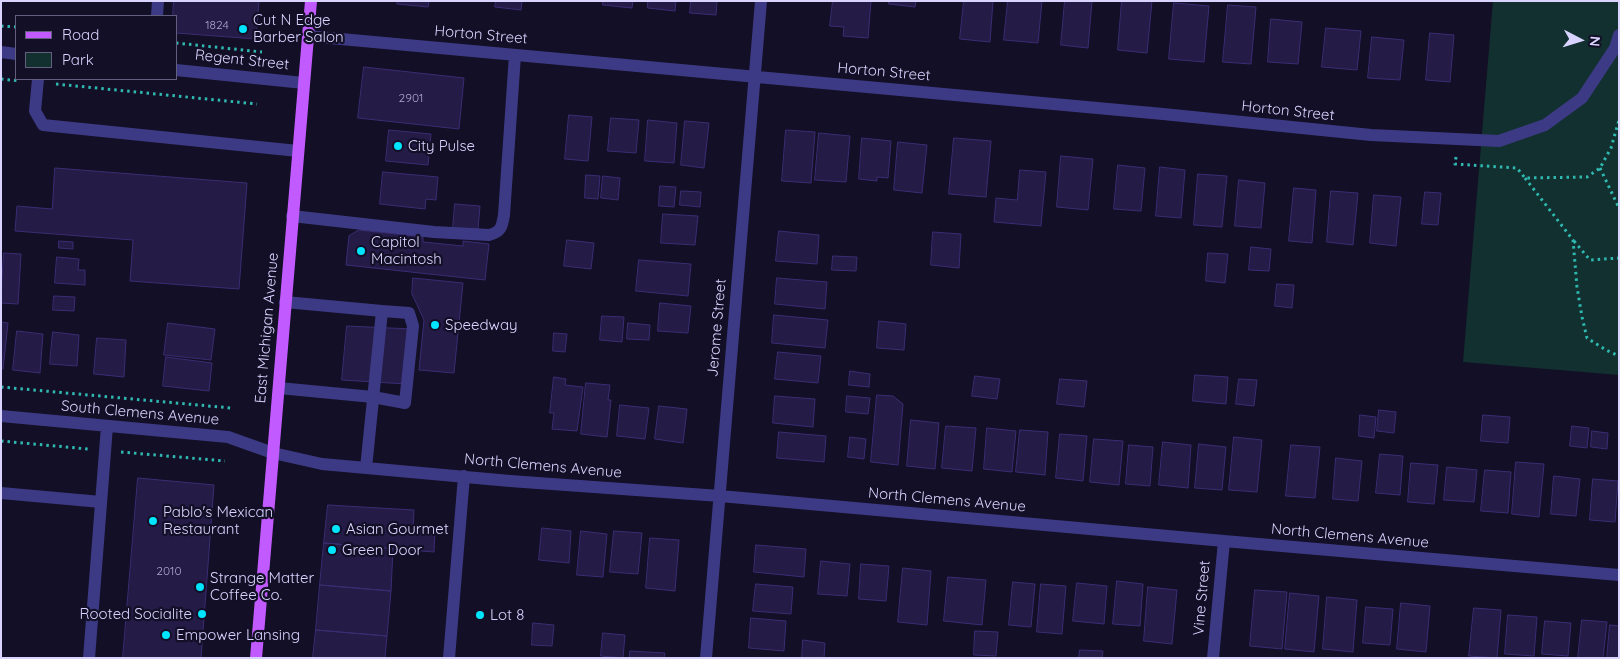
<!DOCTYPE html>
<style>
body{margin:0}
#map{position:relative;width:1620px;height:659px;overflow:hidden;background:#130f26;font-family:Quicksand,sans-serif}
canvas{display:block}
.frame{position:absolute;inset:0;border:2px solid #d9d4ff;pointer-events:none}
.legend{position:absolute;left:15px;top:15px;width:162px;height:65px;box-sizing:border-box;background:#130f26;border:1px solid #625e7d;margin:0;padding:6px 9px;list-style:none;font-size:15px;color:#d9d4ff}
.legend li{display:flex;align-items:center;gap:10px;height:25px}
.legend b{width:25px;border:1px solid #625e7d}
.north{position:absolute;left:1555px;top:15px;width:50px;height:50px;-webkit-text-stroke:4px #130f26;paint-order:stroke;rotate:95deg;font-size:14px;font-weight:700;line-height:20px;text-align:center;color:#d9d4ff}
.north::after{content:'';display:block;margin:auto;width:18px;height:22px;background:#d9d4ff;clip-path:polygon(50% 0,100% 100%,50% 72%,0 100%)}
</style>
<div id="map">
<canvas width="1620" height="659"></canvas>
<div class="frame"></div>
<ul class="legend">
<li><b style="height:6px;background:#c25bff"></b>Road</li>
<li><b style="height:14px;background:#12302f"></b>Park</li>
</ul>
<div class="north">N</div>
</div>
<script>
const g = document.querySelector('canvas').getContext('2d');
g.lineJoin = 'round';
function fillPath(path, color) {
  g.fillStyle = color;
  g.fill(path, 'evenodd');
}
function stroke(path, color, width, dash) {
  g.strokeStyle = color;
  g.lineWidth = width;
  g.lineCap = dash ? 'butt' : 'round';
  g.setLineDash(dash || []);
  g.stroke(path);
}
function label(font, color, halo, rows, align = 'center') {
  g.font = font + ' Quicksand,sans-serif';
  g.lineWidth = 4.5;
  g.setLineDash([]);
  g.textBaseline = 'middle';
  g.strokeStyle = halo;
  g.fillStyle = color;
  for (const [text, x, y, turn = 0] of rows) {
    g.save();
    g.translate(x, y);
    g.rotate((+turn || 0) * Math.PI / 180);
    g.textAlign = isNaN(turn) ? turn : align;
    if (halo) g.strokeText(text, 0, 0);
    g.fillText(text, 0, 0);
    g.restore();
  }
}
fillPath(new Path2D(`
 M1493 1H1619V375L1463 362Z`), '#12302f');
const building = new Path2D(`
 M174 1H259L256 39 176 33V16H173Z
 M398 1H429L428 7 397 4Z
 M496 1H522L521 10 495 7Z
 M603 1H633L632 8 603 5Z
 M648 1H676L675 11 648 8Z
 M691 1H717L716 15 690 13Z
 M833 1H871L868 38 843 36 844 27 830 26Z
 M889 1H916L915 7 889 4Z
 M964 1H993L990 42 960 39Z
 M1008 1H1042L1038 43 1004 40Z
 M1065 1H1092L1088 48 1061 45Z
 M1122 1H1152L1147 53 1118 50Z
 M1174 3 1209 6 1204 62 1169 59Z
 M1228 5 1256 7 1251 64 1223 62Z
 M1271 19 1302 22 1298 64 1268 62Z
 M1326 28 1361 31 1357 70 1322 67Z
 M1430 33 1454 35 1450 82 1426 80Z
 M1372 37 1404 40 1400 80 1368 78Z
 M364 67 464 78 459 129 358 118Z
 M569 115 592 117 588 161 565 159Z
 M611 118 639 120 636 153 608 151Z
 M648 120 677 123 674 163 645 161Z
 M685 121 709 123 704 168 681 165Z
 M389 130 431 134 428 165 386 161Z
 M786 130 815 132 811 183 782 181Z
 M819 133 850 136 846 182 815 180Z
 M862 138 891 141 888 178 877 177V181L859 179Z
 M954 138 991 141 986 197 949 194Z
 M898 142 927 145 922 193 894 190Z
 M1061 156 1093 159 1088 210 1057 207Z
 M1118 165 1145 168 1141 211 1114 209Z
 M1160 167 1185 170 1181 218 1156 216Z
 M55 168 247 183 239 289 130 281 133 240 15 231 17 206 52 209Z
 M1020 170 1046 172 1041 226 994 222 996 198 1017 200Z
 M383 172 438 177 436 200 426 199 425 209 380 204Z
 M1198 174 1227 176 1222 227 1194 225Z
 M586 175 600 176 598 199 585 198Z
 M603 176 620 178 618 200 601 198Z
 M1239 180 1265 183 1261 228 1235 226Z
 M660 186 676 187 674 207 659 206Z
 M1294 188 1316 190 1312 243 1289 241Z
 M681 191 701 192 700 207 680 205Z
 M1331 191 1358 193 1353 245 1327 242Z
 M1425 192 1441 193 1438 225 1422 224Z
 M1374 195 1401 197 1396 246 1370 243Z
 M455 204 480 206 478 229 453 228Z
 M663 214 698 216 695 245 661 243Z
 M359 230 423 237V242L463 246V241L489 244 485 280 346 265 349 236Z
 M779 231 819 235 817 264 776 261Z
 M933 232 961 234 959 268 931 265Z
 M567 240 594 243 591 269 564 266Z
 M59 241 73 242V249L59 248Z
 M1251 247 1271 249 1269 271 1249 270Z
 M4 253 21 254 18 304 1 303Z
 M1208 253 1228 254 1225 283 1206 281Z
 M833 256 857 257 856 271 832 270Z
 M57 257 79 259 78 270H85V285L55 283Z
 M639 260 691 264 688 296 636 291Z
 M413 278 463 283 454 373 419 370 424 320 412 294Z
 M777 278 827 282 825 309 775 304Z
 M1277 284 1294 285 1292 308 1275 306Z
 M54 296 75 297 74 311 53 310Z
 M660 303 691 306 688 333 658 331Z
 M774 315 828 320 825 348 772 343Z
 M602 316 624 317 622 342 600 340Z
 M879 321 906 324 904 350 877 348Z
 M1 322 8 323 3 369H1Z
 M168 323 215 329 211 360 164 355Z
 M628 323 650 325 649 340 627 339Z
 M347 326 412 329 406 384 342 380Z
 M17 331 43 334 40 373 13 370Z
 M53 332 79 335 77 366 50 364Z
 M554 333 567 334 565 352 553 351Z
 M97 338 126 340 124 377 94 374Z
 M778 352 821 356 818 383 775 379Z
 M166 357 212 363 209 391 163 386Z
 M850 371 870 374 869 387 849 385Z
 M1195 375 1228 377 1226 404 1193 401Z
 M975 376 1000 379 997 399 972 396Z
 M554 377 566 379 565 385 583 387 577 431 552 429 554 413H550Z
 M1060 379 1087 381 1084 407 1057 404Z
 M1239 379 1257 380 1254 406 1236 404Z
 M586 383 610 385 608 400H611L607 437 581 434Z
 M877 395 893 396 903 404 898 465 871 462Z
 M775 396 815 399 813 427 773 423Z
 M847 396 870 398 868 414 846 412Z
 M620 405 649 408 645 439 617 436Z
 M659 406 687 409 683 443 655 439Z
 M1379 410 1396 412 1394 433 1377 431Z
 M1360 415 1376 417 1374 438 1359 436Z
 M1483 415 1510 417 1508 443 1481 441Z
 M911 420 939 423 935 469 907 466Z
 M946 426 976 428 972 471 942 468Z
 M1572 426 1589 428 1587 448 1570 446Z
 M987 428 1016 431 1012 472 984 469Z
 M1020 430 1048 432 1045 475 1016 472Z
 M1592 431 1608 433 1607 449 1591 447Z
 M779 432 826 436 824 462 777 458Z
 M1060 434 1087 436 1083 481 1056 478Z
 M850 437 866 439 864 459 848 457Z
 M1234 437 1262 440 1257 492 1229 490Z
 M1094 439 1123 441 1119 485 1090 482Z
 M1163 442 1191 445 1188 488 1159 485Z
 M1199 444 1226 447 1222 490 1195 488Z
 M1129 445 1153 447 1150 486 1126 484Z
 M1291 445 1320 447 1315 498 1286 496Z
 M1380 454 1403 456 1400 495 1376 493Z
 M1336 458 1362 461 1358 501 1333 499Z
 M1516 462 1544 464 1539 517 1512 514Z
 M1411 463 1438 465 1434 504 1408 502Z
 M1447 467 1477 470 1474 502 1444 500Z
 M1485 470 1511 472 1508 513 1481 511Z
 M1554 476 1580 479 1576 516 1551 514Z
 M138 478 214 485 201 658H123Z
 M1593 479 1618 481 1615 522 1590 520Z
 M328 505 414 510 413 530 435 532 434 552 324 543Z
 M542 528 571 531 569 563 539 560Z
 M581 531 607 534 603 577 577 575Z
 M614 531 642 533 638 574 610 572Z
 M650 538 679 540 675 591 646 588Z
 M324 543 393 549 391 591 320 585Z
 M756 545 806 549 804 577 754 572Z
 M821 561 850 564 847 596 818 594Z
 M861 564 889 566 886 601 859 599Z
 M903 568 931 571 927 625 898 622Z
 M948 577 986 580 982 625 944 621Z
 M1117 581 1143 584 1140 626 1113 624Z
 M1013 582 1035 584 1031 627 1009 625Z
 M1077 583 1107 586 1104 624 1073 621Z
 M756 584 793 587 791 614 753 611Z
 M1041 584 1066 586 1062 634 1037 632Z
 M320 585 391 591 387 636 316 630Z
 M1148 587 1177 590 1172 644 1144 641Z
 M1255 590 1287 592 1282 649 1250 646Z
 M1290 593 1319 596 1314 652 1285 649Z
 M1327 597 1357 600 1353 652 1323 649Z
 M1401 603 1430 606 1426 652 1397 649Z
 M1366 607 1393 609 1390 645 1363 643Z
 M1474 608 1501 610 1497 658 1469 656Z
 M1508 615 1537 617 1534 656 1505 654Z
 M751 618 786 621 784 651 749 648Z
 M1582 620 1607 622 1603 658H1578Z
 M1545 621 1571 623 1568 656 1542 654Z
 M533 623 554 625 552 646 532 645Z
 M1610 625 1619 626V658H1607Z
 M316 630 387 636 385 658H313Z
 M975 631 998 632 996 656 974 655Z
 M603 633 625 635 623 658 601 656Z
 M803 640 825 643 824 658H802Z
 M1080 650 1103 651 1102 658H1079Z
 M630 651 665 653 664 658H630Z`);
fillPath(building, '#241b47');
stroke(building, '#3b2d73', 1);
stroke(new Path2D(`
 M1 26 16 27
 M176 43 262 52
 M1 79 20 81
 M56 84 257 104
 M1456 157 1455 164 1517 168 1525 178 1587 177 1600 168 1611 148 1619 120
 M1600 168 1619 208
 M1525 178 1573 240 1577 287 1582 317 1587 338 1606 350 1619 356
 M1574 241 1590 260 1619 258
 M1 387 231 408
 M1 441 88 449
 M121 452 225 461`), '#2fb8b0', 3, [2.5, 4]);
stroke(new Path2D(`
 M157 16 158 1
 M308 36 1163 114 1371 135 1499 141 1545 125 1582 98 1615 48 1619 35
 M1 52 16 54
 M176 70 304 83
 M38 79 35 111 43 125 298 151
 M292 216 434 232 489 235C501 232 502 227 504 215L515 55
 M285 302 382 311 366 468
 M279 388 373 397 405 403 413 326 409 313 382 311
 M1 416 228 437 273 453 322 464 510 481 720 496 1224 541 1619 575
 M1 493 101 502
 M89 658 107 426
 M449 658 464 476
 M706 658 761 1
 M1213 658 1224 541`), '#3d3a85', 12);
stroke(new Path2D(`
 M256 658 311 1`), '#c25bff', 12);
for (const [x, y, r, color] of [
 [243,29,5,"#00e5ff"],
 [398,146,5,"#00e5ff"],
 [361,251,5,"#00e5ff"],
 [435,325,5,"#00e5ff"],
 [153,521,5,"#00e5ff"],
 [336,529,5,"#00e5ff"],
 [332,550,5,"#00e5ff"],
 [200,587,5,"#00e5ff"],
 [202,614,5,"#00e5ff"],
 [480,615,5,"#00e5ff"],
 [166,635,5,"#00e5ff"]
]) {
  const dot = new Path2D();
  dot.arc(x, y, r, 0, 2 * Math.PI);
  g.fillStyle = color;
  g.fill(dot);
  stroke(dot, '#130f26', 2);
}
label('12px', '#aca6d1', null, [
 ["1824",217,25],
 ["2901",411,98],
 ["2010",169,571]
]);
label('15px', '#d9d4ff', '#130f26', [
 ["Cut N Edge",253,20],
 ["Barber Salon",253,37],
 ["City Pulse",408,146],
 ["Capitol",371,242],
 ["Macintosh",371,259],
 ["Speedway",445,325],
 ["Pablo's Mexican",163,512],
 ["Restaurant",163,529],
 ["Asian Gourmet",346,529],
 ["Green Door",342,550],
 ["Strange Matter",210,578],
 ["Coffee Co.",210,595],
 ["Rooted Socialite",192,614,"right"],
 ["Lot 8",490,615],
 ["Empower Lansing",176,635]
], 'left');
label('15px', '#d9d4ff', '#130f26', [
 ["Horton Street",481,35,5],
 ["Regent Street",242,60,6],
 ["Horton Street",884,72,5],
 ["Horton Street",1288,111,6],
 ["East Michigan Avenue",267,328,-85],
 ["Jerome Street",717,328,-85],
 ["South Clemens Avenue",140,413,5],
 ["North Clemens Avenue",543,466,5],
 ["North Clemens Avenue",947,500,5],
 ["North Clemens Avenue",1350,536,5],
 ["Vine Street",1202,598,-85]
]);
</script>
